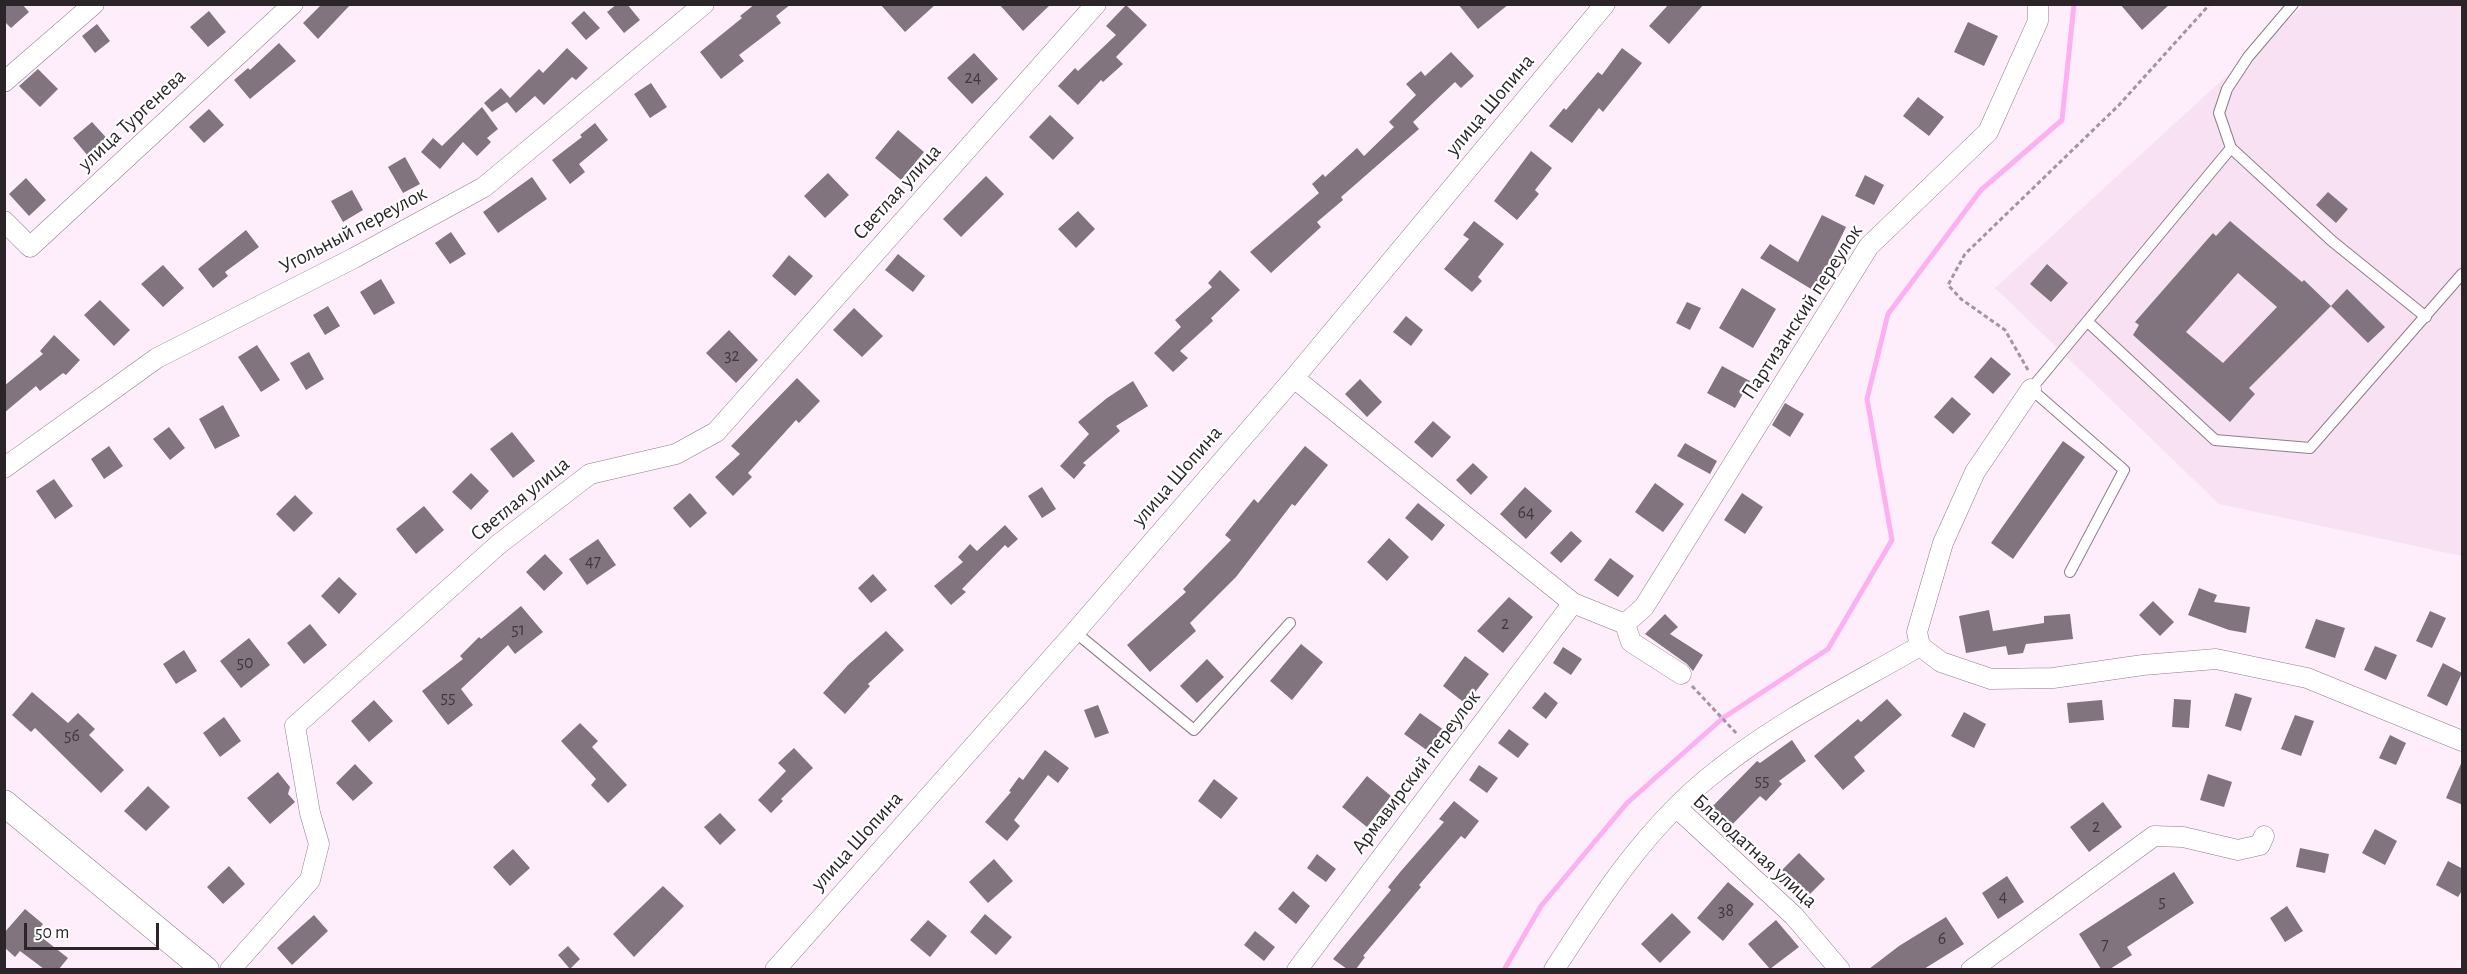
<!DOCTYPE html>
<meta charset="utf-8">
<style>
body{margin:0}
#map{position:relative;width:2467px;height:974px;overflow:hidden;background:#feeefb;font-family:"Alegreya Sans",sans-serif}
canvas{display:block}
.frame{position:absolute;inset:0;border:6px solid #2b252a;pointer-events:none}
.scale{position:absolute;left:24px;top:923px;width:135px;height:27px;box-sizing:border-box;border:3px solid #2b252a;border-top:0;padding-left:8px;font-size:18px;line-height:21px;white-space:nowrap;color:#2b252a;-webkit-text-stroke:4px #fff;paint-order:stroke}
</style>
<div id="map">
<canvas width="2467" height="974"></canvas>
<div class="frame"></div>
<div class="scale">50 m</div>
</div>
<script>
const g = document.querySelector('canvas').getContext('2d');
g.lineJoin = 'round';
function fillPath(path, color) {
  g.fillStyle = color;
  g.fill(path, 'evenodd');
}
function stroke(path, color, width, dash) {
  g.strokeStyle = color;
  g.lineWidth = width;
  g.lineCap = dash ? 'butt' : 'round';
  g.setLineDash(dash || []);
  g.stroke(path);
}
function label(font, color, halo, rows, align = 'center') {
  g.font = font + ' "Alegreya Sans",sans-serif';
  g.lineWidth = 4.5;
  g.setLineDash([]);
  g.textBaseline = 'middle';
  g.strokeStyle = halo;
  g.fillStyle = color;
  for (const [text, x, y, turn = 0] of rows) {
    g.save();
    g.translate(x, y);
    g.rotate((+turn || 0) * Math.PI / 180);
    g.textAlign = isNaN(turn) ? turn : align;
    if (halo) g.strokeText(text, 0, 0);
    g.fillText(text, 0, 0);
    g.restore();
  }
}
fillPath(new Path2D(`
 M2304 5H2462V556L2219 504 1995 288Z`), '#f7e1f3');
stroke(new Path2D(`
 M1504 970 1541 906 1627 803 1723 718 1828 649 1892 540 1867 399 1888 314 1981 190 2062 120 2074 4`), '#fcb0f1', 5);
fillPath(new Path2D(`
 M4 4H22L29 12 11 28 4 21Z
 M322 4H351L318 39 303 23Z
 M617 4H627L640 20 624 33 607 12Z
 M755 4H791L776 16 781 23 739 55 744 61 721 79 700 52 742 18 740 16Z
 M880 4H936L905 32Z
 M999 4H1051L1023 31Z
 M1458 4H1509L1478 29Z
 M1669 4H1704L1669 44 1649 26Z
 M2120 4H2170L2142 30Z
 M1126 5 1147 25 1116 57 1123 64 1103 82 1101 80 1078 105 1058 86 1075 68 1078 71 1116 35 1106 26Z
 M209 11 226 32 208 47 190 27Z
 M584 11 600 28 586 40 571 23Z
 M1968 22 1998 36 1984 66 1954 52Z
 M97 24 110 41 95 53 82 36Z
 M279 43 296 61 250 99 234 80 248 68 250 70Z
 M567 48 588 68 576 80 572 77 544 105 535 96 516 113 507 102 492 112 484 103 501 88 510 98 539 69 543 73Z
 M1622 48 1642 63 1603 112 1599 108 1572 143 1549 126 1564 108 1566 110 1598 72 1602 75Z
 M1451 52 1474 76 1461 88 1455 82 1413 122 1419 129 1341 197 1343 200 1317 222 1321 227 1271 273 1250 252 1319 193 1312 184 1323 174 1325 177 1357 148 1364 156 1394 127 1389 122 1416 95 1406 84 1421 71 1425 76Z
 M974 53 998 79 972 104 947 78Z
 M38 69 58 89 40 107 19 86Z
 M651 83 667 107 650 118 634 94Z
 M1918 97 1944 117 1929 136 1903 116Z
 M482 107 498 129 487 138 491 142 477 156 463 142 440 169 421 152 433 138 442 146Z
 M209 109 224 125 204 143 189 127Z
 M1050 115 1074 138 1053 160 1029 137Z
 M92 122 113 145 93 162 73 138Z
 M595 123 608 140 579 164 585 172 570 184 552 160 582 137 580 135Z
 M898 130 924 152 901 180 875 158Z
 M1531 151 1552 168 1535 190 1539 194 1517 220 1494 201Z
 M405 157 420 184 403 193 388 167Z
 M828 173 849 195 825 218 804 196Z
 M1865 175 1884 185 1874 205 1855 196Z
 M986 176 1004 194 961 237 943 219Z
 M532 177 547 199 498 233 483 212Z
 M26 178 46 200 29 216 9 194Z
 M352 190 363 210 343 222 331 201Z
 M2328 192 2348 209 2336 223 2316 205Z
 M1078 211 1095 229 1076 248 1058 229Z
 M1822 215 1846 227 1823 274 1830 277 1821 295 1760 258 1770 244 1798 262Z
 M1474 221 1504 244 1478 277 1482 281 1472 292 1444 269 1469 239 1463 235Z
 M2230 221 2302 282 2304 280 2331 306 2249 388 2255 394 2230 422 2133 335 2139 325 2135 322 2213 233 2216 236ZM2238 273 2277 307 2223 363 2186 332Z
 M246 230 259 247 225 272 228 276 213 288 198 269Z
 M451 232 466 254 450 264 435 243Z
 M898 254 925 276 913 292 885 270Z
 M789 255 813 276 795 296 772 276Z
 M2047 264 2068 283 2051 302 2030 284Z
 M163 265 184 288 163 307 141 284Z
 M1220 270 1240 290 1211 318 1213 321 1180 351 1188 358 1173 372 1154 353 1181 327 1175 320 1212 287 1208 283Z
 M381 279 395 303 374 315 360 292Z
 M1742 288 1776 309 1753 348 1719 328Z
 M2347 289 2385 327 2368 343 2331 306Z
 M100 300 130 330 114 346 84 315Z
 M1687 302 1701 308 1690 330 1676 323Z
 M328 306 340 326 325 335 313 315Z
 M854 308 883 336 862 357 833 330Z
 M1406 316 1423 330 1411 346 1393 332Z
 M729 330 758 360 736 383 706 353Z
 M54 335 80 360 66 375 63 373 40 391 36 386 4 413V386L43 354 40 351Z
 M257 345 280 380 261 392 238 357Z
 M309 352 324 379 306 390 290 363Z
 M1991 357 2011 374 1993 394 1974 377Z
 M1722 366 1750 381 1735 408 1707 393Z
 M797 378 820 401 799 423 796 420 748 473 752 477 733 496 715 477 740 454 731 446Z
 M1360 379 1382 402 1367 417 1345 394Z
 M1133 381 1148 406 1116 426 1120 431 1083 463 1086 465 1074 479 1060 466 1089 434 1078 422 1107 398Z
 M1952 397 1971 414 1953 434 1934 417Z
 M1785 403 1804 414 1790 437 1772 425Z
 M223 405 240 436 215 449 199 419Z
 M1433 421 1451 437 1432 458 1414 442Z
 M169 427 185 448 170 460 153 439Z
 M512 432 535 461 513 478 490 449Z
 M2063 441 2085 457 2013 559 1991 543Z
 M1685 443 1717 461 1710 474 1677 456Z
 M109 446 123 466 104 479 91 459Z
 M1305 446 1328 465 1295 506 1292 504 1236 577 1190 623 1196 631 1150 672 1127 645 1186 592 1183 589 1231 540 1225 535 1254 499 1258 503Z
 M1473 463 1488 477 1471 495 1456 480Z
 M471 473 489 491 471 510 452 492Z
 M54 479 73 506 55 519 36 491Z
 M1655 483 1684 504 1663 532 1635 512Z
 M1042 487 1056 509 1042 518 1028 496Z
 M1525 487 1552 511 1526 539 1500 514Z
 M690 493 707 513 690 528 673 508Z
 M1742 493 1763 507 1745 534 1724 520Z
 M295 495 313 513 294 532 276 514Z
 M1418 503 1445 525 1432 541 1405 518Z
 M424 506 444 530 416 554 396 529Z
 M1005 525 1018 539 1008 548 1005 545 962 589 966 592 951 605 934 586 963 562 958 557 970 544 977 551Z
 M1571 531 1582 541 1561 563 1550 553Z
 M1389 538 1409 557 1387 581 1367 562Z
 M598 539 616 565 587 585 569 559Z
 M545 554 563 573 544 591 526 572Z
 M1610 558 1634 576 1618 597 1594 580Z
 M873 574 887 590 871 603 858 588Z
 M339 577 357 594 339 614 321 596Z
 M2199 588 2217 595 2214 602 2250 607 2246 633 2229 630 2188 615Z
 M1509 597 1533 617 1503 653 1477 631Z
 M2153 601 2174 622 2160 636 2139 615Z
 M521 606 543 632 515 654 508 645 461 689 473 705 448 725 422 691 463 659 460 656 479 637 481 639Z
 M1989 610 1993 631 2044 623V616L2070 614 2073 639 2026 644 2023 653 2008 655 2006 646 1966 653 1959 616Z
 M2430 611 2446 618 2432 648 2416 641Z
 M1665 614 1678 627 1670 634 1703 655 1693 671 1687 664 1645 634Z
 M2316 619 2345 628 2335 658 2305 648Z
 M310 624 327 645 304 664 287 643Z
 M886 631 904 650 868 684 870 686 845 714 823 693 848 665Z
 M249 638 270 665 241 688 220 661Z
 M1301 644 1323 662 1292 700 1270 681Z
 M2375 646 2397 655 2386 680 2364 670Z
 M1563 647 1582 659 1571 675 1553 663Z
 M184 650 197 671 176 684 163 664Z
 M1465 656 1489 674 1466 704 1443 686Z
 M1207 659 1224 677 1197 703 1180 686Z
 M2443 663 2462 673 2447 706 2427 696Z
 M32 692 68 723 78 713 95 729 89 735 124 770 101 793 35 728 31 732 12 715Z
 M1545 692 1558 703 1546 719 1532 708Z
 M2235 693 2252 698 2241 731 2225 726Z
 M1887 699 1902 715 1854 757 1865 771 1843 790 1814 756 1858 719 1861 722Z
 M2174 699 2191 700 2189 728 2172 727Z
 M374 700 393 721 369 742 351 721Z
 M2102 700 2104 720 2069 723 2067 703Z
 M1098 705 1109 733 1095 738 1084 710Z
 M1964 712 1986 724 1974 748 1951 736Z
 M1420 713 1444 730 1428 751 1404 734Z
 M2295 715 2314 721 2301 756 2281 749Z
 M224 717 241 741 220 757 203 733Z
 M580 723 598 741 592 747 627 785 608 803 591 785 596 779 561 741Z
 M1509 729 1529 744 1518 758 1498 743Z
 M2390 735 2406 743 2396 765 2379 758Z
 M1792 740 1806 761 1779 781 1782 784 1766 801 1760 796 1725 832 1706 813 1757 761 1760 763Z
 M794 748 813 768 781 799 783 801 771 813 758 800 786 771 778 763Z
 M1045 750 1069 768 1058 783 1048 775 1014 820 1020 826 1007 841 985 822 1011 792 1009 791 1019 777 1023 780Z
 M2463 759V805L2446 798Z
 M355 764 373 783 353 801 336 783Z
 M1479 765 1498 778 1487 793 1469 780Z
 M278 772 290 787 288 794 295 802 270 824 247 798Z
 M2208 774 2232 782 2224 807 2200 800Z
 M1367 776 1391 796 1367 827 1342 807Z
 M1214 779 1238 798 1221 819 1198 801Z
 M148 786 170 807 146 831 124 811Z
 M1454 801 1479 821 1465 839 1461 836 1419 885 1421 887 1363 956 1365 957 1356 969H1347L1333 959 1391 890 1388 887 1401 871 1444 822 1439 819Z
 M2103 802 2122 827 2089 852 2070 827Z
 M720 813 736 830 720 845 704 827Z
 M2375 829 2397 841 2385 865 2362 853Z
 M2300 848 2329 854 2325 873 2296 867Z
 M513 849 530 868 510 886 493 867Z
 M1799 853 1825 879 1808 896 1782 870Z
 M1317 854 1336 869 1326 882 1307 868Z
 M994 859 1013 881 988 903 969 882Z
 M2448 861 2463 869V889L2458 897 2436 885Z
 M229 866 245 884 223 904 207 887Z
 M2174 872 2194 903 2127 947 2132 955 2110 969H2101L2079 934Z
 M2007 876 2024 902 1998 919 1982 893Z
 M1728 882 1754 904 1723 941 1697 918Z
 M663 886 684 906 634 957 613 934Z
 M1293 891 1310 906 1296 924 1278 909Z
 M2287 906 2303 931 2285 942 2270 918Z
 M25 909 43 924 36 933 68 958 59 969H44L20 951 15 957 4 947V933Z
 M1672 913 1691 932 1660 963 1641 944Z
 M985 914 1012 937 996 955 970 932Z
 M314 915 328 931 292 965 277 948Z
 M1946 917 1964 944 1924 969H1869L1899 946Z
 M928 920 947 936 930 957 910 940Z
 M1776 920 1799 947 1770 969 1748 944Z
 M1255 931 1275 947 1264 961 1244 945Z
 M568 946 580 959 570 969 558 955Z`), '#81747f');
const service = new Path2D(`
 M2293 4 2248 57 2227 89 2219 113 2231 148 2332 241 2426 317
 M2088 322 2215 440 2310 448 2462 274
 M2070 572 2124 470 2031 389 2231 148
 M1075 632 1194 730 1290 623`);
const minor = new Path2D(`
 M4 82 94 4
 M4 221 30 247 293 4
 M1294 378 1573 603 1625 624 1631 642 1681 674
 M2031 389 1975 472 1943 543 1917 632 1920 646 1941 662 1991 679 2053 678 2143 665 2216 659 2307 678 2462 741
 M4 468 157 358 354 258 484 187 704 4
 M1625 624 1644 607 1869 246 1988 132 2038 21V4
 M1676 807 1794 916 1840 970
 M230 970 310 880 319 844 310 813 295 726 499 544 590 474 676 454 716 432 1096 4
 M775 970 1075 632 1294 378 1605 4
 M1297 970 1573 603
 M1554 970C1600 898 1650 822 1718 770 1779 721 1852 685 1920 646
 M1971 970 2154 836 2183 837 2238 850 2260 845 2264 836`);
const tertiary = new Path2D(`
 M4 803 206 970`);
stroke(service, '#8c7e89', 12);
stroke(minor, '#8c7e89', 21);
stroke(tertiary, '#8c7e89', 27);
stroke(new Path2D(`
 M2028 370 2005 330 1961 299 1948 285 1965 254 2119 105 2210 4
 M1692 686 1737 734`), '#a1969f', 3, [4.5, 3]);
stroke(service, '#fff', 10);
stroke(minor, '#fff', 20);
stroke(tertiary, '#fff', 26);
label('18px', '#40393f', null, [
 ["24",973,78],
 ["32",732,356],
 ["64",1526,513],
 ["47",593,562],
 ["2",1505,624],
 ["51",518,630],
 ["50",245,663],
 ["55",448,698],
 ["56",72,736],
 ["55",1762,781],
 ["2",2096,827],
 ["4",2003,897],
 ["5",2162,902],
 ["38",1726,911],
 ["6",1942,939],
 ["7",2105,945]
]);
label('21px', '#2b252a', '#fff', [
 ["улица Шопина",1490,105,-50],
 ["улица Тургенева",132,120,-43],
 ["Светлая улица",897,192,-48],
 ["Угольный переулок",353,230,-28],
 ["Партизанский переулок",1802,312,-57],
 ["улица Шопина",1177,476,-49],
 ["Светлая улица",520,499,-39],
 ["Армавирский переулок",1416,772,-53],
 ["улица Шопина",857,841,-48],
 ["Благодатная улица",1755,851,42]
]);
</script>
